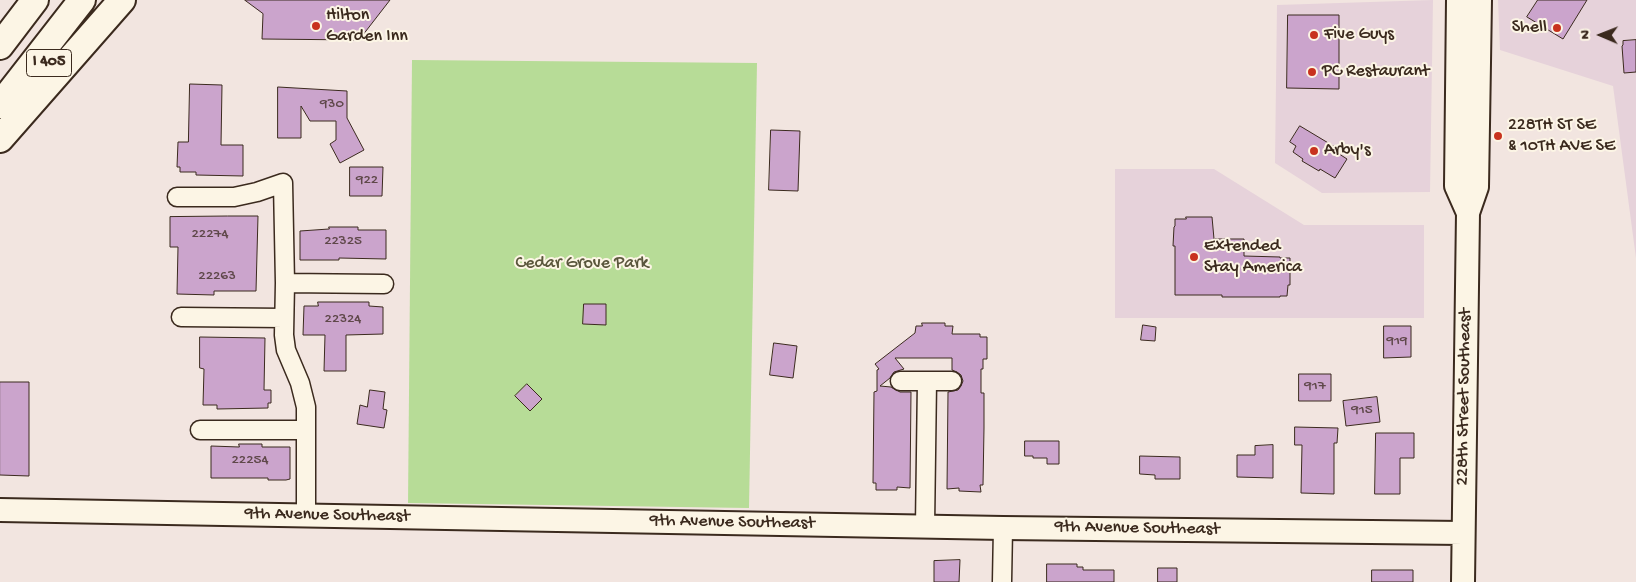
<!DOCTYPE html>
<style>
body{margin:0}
#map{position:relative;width:1636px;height:582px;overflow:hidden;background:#f2e5e0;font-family:"Gochi Hand",sans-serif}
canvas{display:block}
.north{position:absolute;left:1576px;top:10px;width:50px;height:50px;-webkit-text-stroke:4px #fcf5e5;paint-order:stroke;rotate:271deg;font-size:14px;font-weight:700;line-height:20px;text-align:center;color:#3b2a1e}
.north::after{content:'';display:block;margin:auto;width:18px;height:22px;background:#3b2a1e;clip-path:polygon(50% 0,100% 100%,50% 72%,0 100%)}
</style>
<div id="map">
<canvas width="1636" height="582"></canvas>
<div class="north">N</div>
</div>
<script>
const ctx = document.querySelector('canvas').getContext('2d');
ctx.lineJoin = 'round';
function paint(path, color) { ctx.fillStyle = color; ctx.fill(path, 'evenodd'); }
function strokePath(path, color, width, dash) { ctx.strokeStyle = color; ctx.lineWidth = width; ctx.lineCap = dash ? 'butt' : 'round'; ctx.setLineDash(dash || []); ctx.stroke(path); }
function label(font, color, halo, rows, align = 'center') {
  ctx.font = font + ' "Gochi Hand",sans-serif'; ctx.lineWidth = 4; ctx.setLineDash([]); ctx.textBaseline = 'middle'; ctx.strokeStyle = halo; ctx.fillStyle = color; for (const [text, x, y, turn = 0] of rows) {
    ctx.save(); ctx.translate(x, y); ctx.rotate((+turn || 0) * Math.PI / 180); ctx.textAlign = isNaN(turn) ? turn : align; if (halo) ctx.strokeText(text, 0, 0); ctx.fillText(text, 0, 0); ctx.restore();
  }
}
paint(new Path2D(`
 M 1433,0 L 1430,192 L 1322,193 L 1275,163 L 1277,5 Z
 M 1498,0 L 1636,0 L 1636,258 L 1613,86 L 1500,50 Z
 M 1115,169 L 1214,169 L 1304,225 L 1424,225 L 1424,318 L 1115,318 Z`), '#e6d2da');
paint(new Path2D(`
 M 412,60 L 757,63 L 749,508 L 408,503 Z`), '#b7dc97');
const building = new Path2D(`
 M 245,0 L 390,0 L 359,40 L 262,39 L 263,14 Z
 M 1538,0 L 1587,0 L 1563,39 L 1527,17 Z
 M 1288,15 L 1339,15 L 1339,89 L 1287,88 Z
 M 1636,40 L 1636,72 L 1624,73 L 1622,46 L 1623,45 L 1623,41 Z
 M 190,84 L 222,85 L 221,145 L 243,145 L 243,176 L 196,175 L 196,172 L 180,172 L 180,167 L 177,167 L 178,142 L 188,142 Z
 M 278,87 L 347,91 L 347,118 L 364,150 L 340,163 L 330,144 L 336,140 L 336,121 L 310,121 L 301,106 L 301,138 L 278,138 Z
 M 1300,126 L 1335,147 L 1333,150 L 1347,159 L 1335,178 L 1320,169 L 1319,171 L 1302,161 L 1303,159 L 1293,152 L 1296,146 L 1290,142 Z
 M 771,130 L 800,131 L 798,191 L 769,190 Z
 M 350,167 L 383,167 L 382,196 L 350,196 Z
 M 228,216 L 258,216 L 256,291 L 214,291 L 214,295 L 177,294 L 178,247 L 170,247 L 170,217 Z
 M 1186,217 L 1212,217 L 1214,239 L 1244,239 L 1244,256 L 1280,257 L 1280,258 L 1290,258 L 1290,285 L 1288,285 L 1287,296 L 1280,296 L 1280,297 L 1222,297 L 1222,295 L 1175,295 L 1175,246 L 1173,246 L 1174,227 L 1175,226 L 1175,219 L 1186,219 Z
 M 329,227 L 358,227 L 358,230 L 386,230 L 386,259 L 339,258 L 339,260 L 300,260 L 300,231 L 329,229 Z
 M 318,302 L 369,302 L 369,306 L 383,307 L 383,334 L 346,335 L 346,371 L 324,371 L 325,335 L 303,335 L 304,306 L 318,306 Z
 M 584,304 L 606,304 L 606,325 L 583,324 Z
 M 922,323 L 945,323 L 945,326 L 953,326 L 952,334 L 980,334 L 980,337 L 987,337 L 987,359 L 983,359 L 983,369 L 981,369 L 981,393 L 984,393 L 984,428 L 983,485 L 980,485 L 981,492 L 959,491 L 959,488 L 947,489 L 948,392 L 958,390 L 961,386 L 963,381 L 961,375 L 957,372 L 952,370 L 952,358 L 895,358 L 904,369 L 894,372 L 890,378 L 880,386 L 891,387 L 900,392 L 911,392 L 910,488 L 897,487 L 897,490 L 876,490 L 876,483 L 873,483 L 874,392 L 877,391 L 877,370 L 879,369 L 875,364 L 915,333 L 916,326 L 922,326 Z
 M 1143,325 L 1156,327 L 1155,341 L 1141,340 Z
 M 1384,326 L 1411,326 L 1411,357 L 1384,358 Z
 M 200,337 L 265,338 L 264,390 L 271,390 L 271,403 L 268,403 L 268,408 L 217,409 L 217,405 L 203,405 L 204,369 L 200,368 Z
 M 774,343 L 797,346 L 793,378 L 770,375 Z
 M 1299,374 L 1331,374 L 1331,401 L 1299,401 Z
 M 0,382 L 29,382 L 29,476 L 0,475 Z
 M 527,384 L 542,399 L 530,411 L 515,396 Z
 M 370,390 L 385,392 L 383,409 L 387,410 L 384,428 L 357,424 L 360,405 L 367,407 Z
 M 1377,397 L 1380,422 L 1346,426 L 1343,401 Z
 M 1295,427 L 1338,428 L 1337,443 L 1334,443 L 1334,494 L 1301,493 L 1302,445 L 1295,445 Z
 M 1376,433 L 1414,433 L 1414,458 L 1400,458 L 1400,494 L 1375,494 Z
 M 1025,441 L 1059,441 L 1059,464 L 1047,464 L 1047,458 L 1033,458 L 1033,456 L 1025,456 Z
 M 239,444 L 262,444 L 262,447 L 290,447 L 290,479 L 286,480 L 268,480 L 268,478 L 211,478 L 211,446 L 239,447 Z
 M 1273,445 L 1273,478 L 1237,477 L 1237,455 L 1255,455 L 1255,446 Z
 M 1140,456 L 1180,457 L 1180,479 L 1155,479 L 1155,475 L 1140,474 Z
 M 960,560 L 959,582 L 934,582 L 934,561 Z
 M 1047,564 L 1077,564 L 1077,567 L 1083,567 L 1083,570 L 1114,570 L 1114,582 L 1047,582 Z
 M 1158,568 L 1177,568 L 1177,582 L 1158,582 Z
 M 1372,570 L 1413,570 L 1413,582 L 1372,582 Z`);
paint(building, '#cba4cc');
strokePath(building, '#3b2a1e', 1);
const minor = new Path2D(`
 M 177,197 L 234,197 L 257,192 L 283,183 L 285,283 L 284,335 L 286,350 L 300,383 L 306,407 L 306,516
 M 285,283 L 384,284
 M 181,317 L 284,318
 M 900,381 L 952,381
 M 200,430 L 306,430
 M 925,526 L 927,381
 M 1002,582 L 1003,528`);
const major = new Path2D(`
 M 1458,0 L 1456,186 L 1468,213
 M 0,510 L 1003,528 L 1463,533
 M 1463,582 L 1468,213 L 1477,187 L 1480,0`);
const highway = new Path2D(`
 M 0,46 L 35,0
 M 0,105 L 82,0
 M 0,139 L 122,0`);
strokePath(minor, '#3b2a1e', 21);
strokePath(major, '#3b2a1e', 26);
strokePath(highway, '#3b2a1e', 30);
strokePath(minor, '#fcf5e5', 18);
strokePath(major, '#fcf5e5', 22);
strokePath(highway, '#fcf5e5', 26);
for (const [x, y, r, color] of [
 [316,26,5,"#c8321e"],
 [1557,28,5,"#c8321e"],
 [1314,35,5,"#c8321e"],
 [1312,72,5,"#c8321e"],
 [1498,136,5,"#c8321e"],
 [1314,151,5,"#c8321e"],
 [1194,257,5,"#c8321e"]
]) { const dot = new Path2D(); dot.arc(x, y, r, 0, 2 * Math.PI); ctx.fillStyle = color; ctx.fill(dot); strokePath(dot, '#fcf5e5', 2); }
label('15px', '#5f484a', null, [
 ["930",332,105],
 ["922",367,181],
 ["22274",210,235],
 ["22325",343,242],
 ["22263",217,277],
 ["22324",343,320],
 ["919",1397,342],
 ["917",1315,387],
 ["915",1362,411],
 ["22254",250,461]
]);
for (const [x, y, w] of [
 [49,63,45]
]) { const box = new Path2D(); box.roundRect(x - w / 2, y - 13.5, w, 27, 4); ctx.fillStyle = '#fcf5e5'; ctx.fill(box); strokePath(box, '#3b2a1e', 1); }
label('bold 16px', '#3b2a1e', null, [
 ["I 405",49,63]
]);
label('18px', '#3b2a1e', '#fcf5e5', [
 ["Hilton",326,16],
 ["Garden Inn",326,37],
 ["Shell",1547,28,"right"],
 ["Five Guys",1324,35],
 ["PC Restaurant",1322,72],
 ["228TH ST SE",1508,126],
 ["& 10TH AVE SE",1508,147],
 ["Arby's",1324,151],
 ["Extended",1204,247],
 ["Stay America",1204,268]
], 'left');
label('18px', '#5a563c', '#fcf5e5', [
 ["Cedar Grove Park",582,264]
]);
label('18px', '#3b2a1e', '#fcf5e5', [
 ["228th Street Southeast",1465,397,-89],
 ["9th Avenue Southeast",327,516,1],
 ["9th Avenue Southeast",732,523,1],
 ["9th Avenue Southeast",1137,529,1]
]);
</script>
